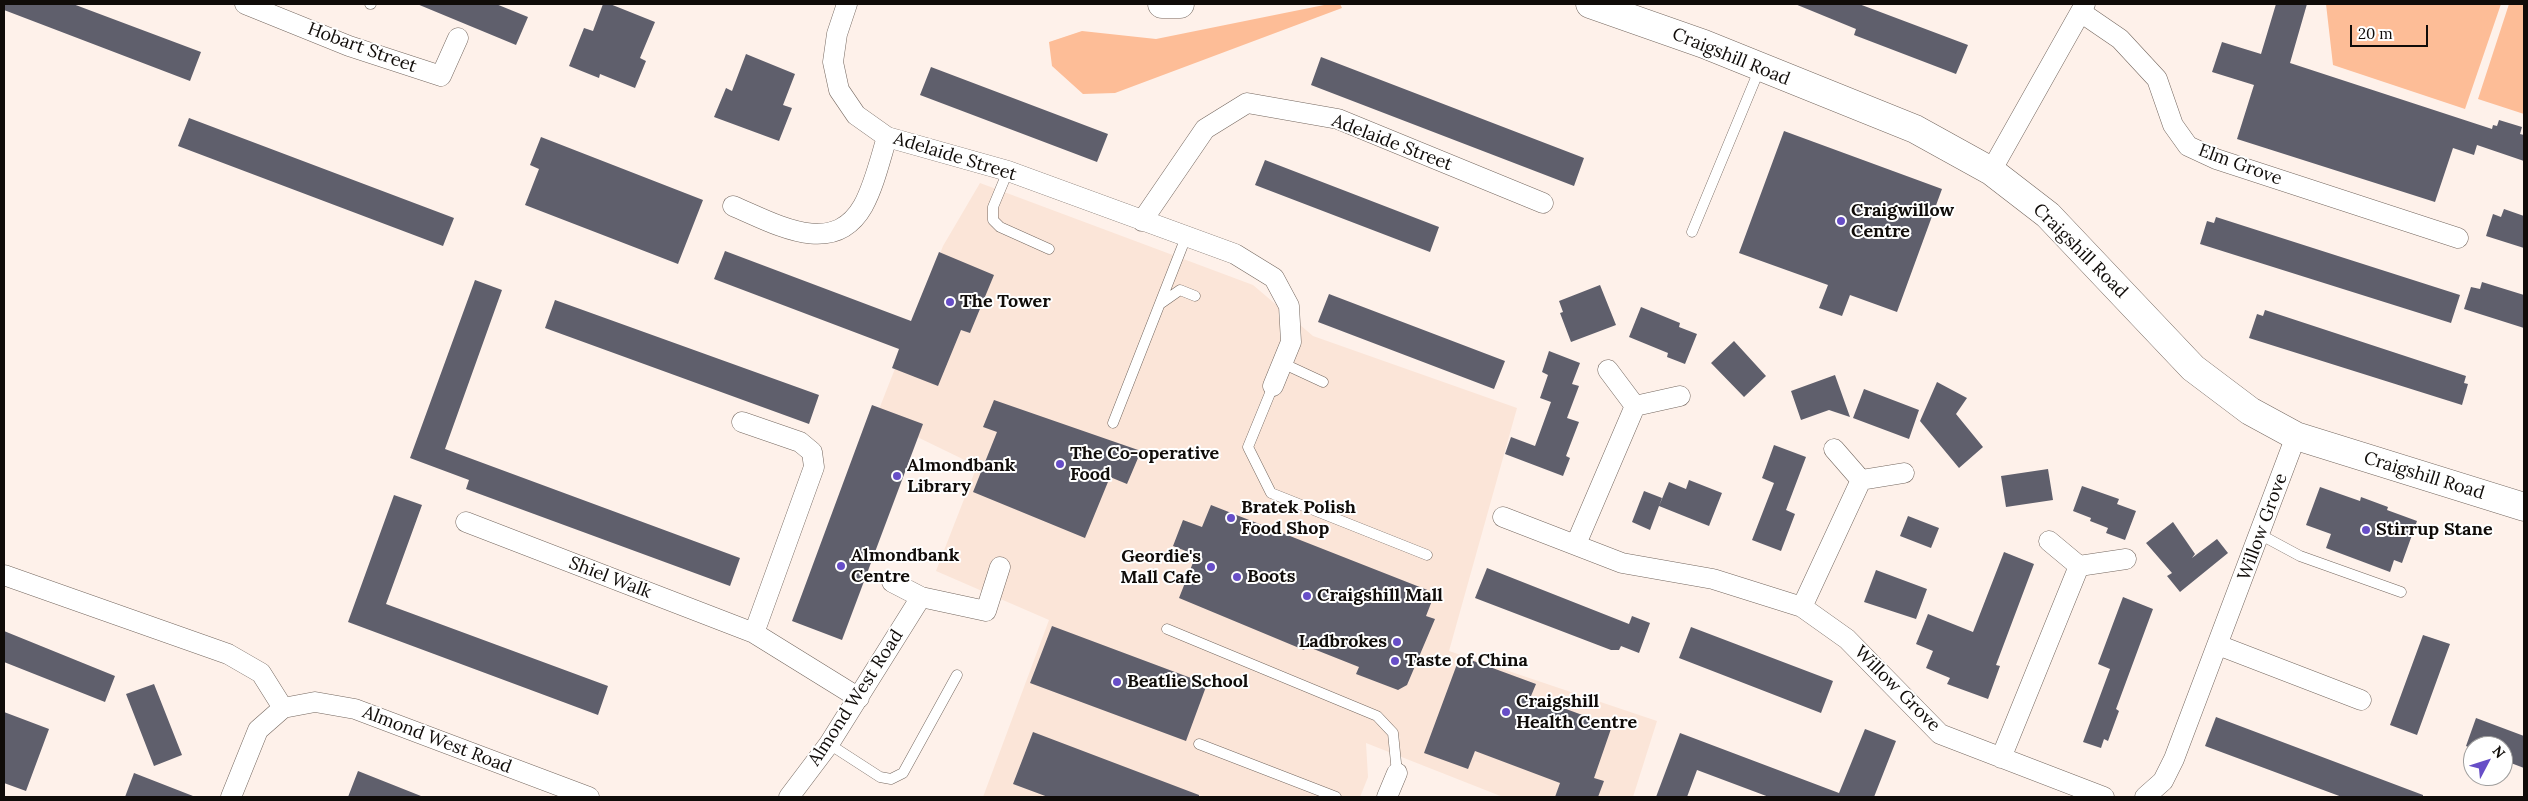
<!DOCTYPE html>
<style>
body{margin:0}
#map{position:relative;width:2528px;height:801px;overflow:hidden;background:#fef1ea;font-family:Lora,serif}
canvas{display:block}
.frame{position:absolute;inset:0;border:5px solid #100c09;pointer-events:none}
.north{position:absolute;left:2463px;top:736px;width:50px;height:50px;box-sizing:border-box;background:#fff;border:1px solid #9f9e9d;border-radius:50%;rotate:50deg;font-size:14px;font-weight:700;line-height:20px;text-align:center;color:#100c09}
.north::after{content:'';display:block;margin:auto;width:18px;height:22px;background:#674ec7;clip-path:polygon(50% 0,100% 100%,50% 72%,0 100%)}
.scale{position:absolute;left:2350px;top:25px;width:78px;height:22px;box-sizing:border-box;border:2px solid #100c09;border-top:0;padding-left:6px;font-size:15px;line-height:18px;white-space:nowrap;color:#100c09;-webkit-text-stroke:4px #fff;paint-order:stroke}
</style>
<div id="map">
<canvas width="2528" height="801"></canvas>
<div class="frame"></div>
<div class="north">N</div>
<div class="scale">20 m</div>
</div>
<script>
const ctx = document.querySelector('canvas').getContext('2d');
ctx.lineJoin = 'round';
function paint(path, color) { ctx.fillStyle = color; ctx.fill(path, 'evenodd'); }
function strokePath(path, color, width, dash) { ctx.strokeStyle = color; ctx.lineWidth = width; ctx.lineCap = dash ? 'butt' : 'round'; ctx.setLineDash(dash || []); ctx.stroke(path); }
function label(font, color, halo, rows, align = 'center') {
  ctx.font = font + ' Lora,serif'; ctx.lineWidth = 4; ctx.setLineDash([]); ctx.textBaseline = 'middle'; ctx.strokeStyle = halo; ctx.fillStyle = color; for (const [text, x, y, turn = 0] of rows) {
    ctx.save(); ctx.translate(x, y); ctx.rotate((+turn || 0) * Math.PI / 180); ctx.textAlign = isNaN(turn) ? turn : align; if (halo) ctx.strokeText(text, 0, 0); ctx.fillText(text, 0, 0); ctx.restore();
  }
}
paint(new Path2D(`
 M 980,183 L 1253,285 L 1313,336 L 1517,408 L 1449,651 L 1657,721 L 1633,797 L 1503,797 L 1366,743 L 1368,777 L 1360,797 L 983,797 L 1049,620 L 936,571 L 977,466 L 876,417 L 943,246 Z`), '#fbe5d8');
paint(new Path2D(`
 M 1329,4 L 1340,4 L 1342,8 L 1115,93 L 1083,94 L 1052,66 L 1049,42 L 1082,31 L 1156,39 Z
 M 2326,4 L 2501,4 L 2465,109 L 2333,65 Z
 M 2509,4 L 2524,4 L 2524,114 L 2478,99 Z`), '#fdbd97');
paint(new Path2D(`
 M 4,4 L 73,4 L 201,52 L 190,81 L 4,10 Z
 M 417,4 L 496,4 L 528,17 L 516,45 Z
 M 603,4 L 610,4 L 655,22 L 640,58 L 646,61 L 635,88 L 600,74 L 599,78 L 569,66 L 584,28 L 593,31 Z
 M 1795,4 L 1859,4 L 1968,45 L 1956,74 L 1854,35 L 1856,29 Z
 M 2276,4 L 2307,4 L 2290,63 L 2492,129 L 2493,125 L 2497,126 L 2499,120 L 2522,127 L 2520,134 L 2524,135 L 2524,161 L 2477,145 L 2474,155 L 2453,148 L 2435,202 L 2237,139 L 2254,85 L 2212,72 L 2222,42 L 2261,54 Z
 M 746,54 L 795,74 L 783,105 L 792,108 L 779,141 L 714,117 L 726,88 L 732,91 Z
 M 1321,57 L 1584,158 L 1574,186 L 1311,85 Z
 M 931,67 L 1108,134 L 1097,162 L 920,95 Z
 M 189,118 L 454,218 L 443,246 L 178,146 Z
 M 1784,131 L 1942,189 L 1897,312 L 1850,295 L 1842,316 L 1819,308 L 1828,285 L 1739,253 Z
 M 541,137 L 703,200 L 678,264 L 525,205 L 539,169 L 530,165 Z
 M 1265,160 L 1439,227 L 1430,252 L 1255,185 Z
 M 2504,209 L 2524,216 L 2524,248 L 2486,236 L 2493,214 L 2501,217 Z
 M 2216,217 L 2460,295 L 2451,323 L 2200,244 L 2207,221 L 2214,223 Z
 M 725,251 L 911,321 L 939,252 L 994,275 L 970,333 L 961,330 L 938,386 L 892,368 L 899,349 L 714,279 Z
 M 475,280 L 502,290 L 445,449 L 740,558 L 730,586 L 466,489 L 469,480 L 410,458 Z
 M 2482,282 L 2524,295 L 2524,328 L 2464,309 L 2471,287 L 2480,289 Z
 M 1600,285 L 1616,325 L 1571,342 L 1560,313 L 1563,312 L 1559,301 Z
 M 1329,294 L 1505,361 L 1494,389 L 1318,322 Z
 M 555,300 L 819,395 L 809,424 L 545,328 Z
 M 1641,307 L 1680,323 L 1679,327 L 1697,334 L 1685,364 L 1667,357 L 1668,353 L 1629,337 Z
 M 2265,310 L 2466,376 L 2464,383 L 2468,384 L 2462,405 L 2249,338 L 2257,314 L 2263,316 Z
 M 1734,341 L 1766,376 L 1744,397 L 1711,363 Z
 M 1549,351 L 1580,363 L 1572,384 L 1579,386 L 1567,418 L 1579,422 L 1566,456 L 1570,458 L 1563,476 L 1505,454 L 1511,437 L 1535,446 L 1551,402 L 1540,398 L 1548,375 L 1542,372 Z
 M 1835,375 L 1850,417 L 1829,410 L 1801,420 L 1791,391 Z
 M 1937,382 L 1967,398 L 1956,414 L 1983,447 L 1959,468 L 1920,421 Z
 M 1864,389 L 1919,410 L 1909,439 L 1853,418 Z
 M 994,400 L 1141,451 L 1127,484 L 1110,477 L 1085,538 L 973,492 L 997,432 L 983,427 Z
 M 872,405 L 923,424 L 842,640 L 792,621 Z
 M 1774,445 L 1806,457 L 1786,510 L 1795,514 L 1781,551 L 1752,540 L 1774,483 L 1762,478 Z
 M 2048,469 L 2053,500 L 2006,507 L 2001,476 Z
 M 1689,480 L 1722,493 L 1709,526 L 1659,506 L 1669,482 L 1686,489 Z
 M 2082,486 L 2119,499 L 2117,504 L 2136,511 L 2125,540 L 2106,533 L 2108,528 L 2090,521 L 2091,518 L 2073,511 Z
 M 2320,487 L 2360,501 L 2361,497 L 2388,507 L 2387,510 L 2417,521 L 2402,563 L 2394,560 L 2390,572 L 2326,548 L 2331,534 L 2306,525 Z
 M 1644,491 L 1662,498 L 1650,530 L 1632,522 Z
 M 394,495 L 422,505 L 386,604 L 608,686 L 598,715 L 348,622 Z
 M 1211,505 L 1435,593 L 1426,616 L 1435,619 L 1407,685 L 1398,690 L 1356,674 L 1359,667 L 1306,646 L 1304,650 L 1179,598 L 1196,555 L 1173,546 L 1183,520 L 1202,527 Z
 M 1908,516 L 1939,528 L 1931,548 L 1900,536 Z
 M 2173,522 L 2195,554 L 2192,558 L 2217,539 L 2228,553 L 2180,592 L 2167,576 L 2172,573 L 2146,543 Z
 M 2004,552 L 2034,564 L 1996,665 L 2000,666 L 1988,699 L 1947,684 L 1950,678 L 1926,668 L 1933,651 L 1916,644 L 1928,614 L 1973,632 Z
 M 1487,568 L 1629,624 L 1632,616 L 1650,623 L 1639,653 L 1621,646 L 1619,650 L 1611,650 L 1475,598 Z
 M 1876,570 L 1927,589 L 1916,619 L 1864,602 Z
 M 2123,597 L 2153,609 L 2116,709 L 2119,711 L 2108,741 L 2104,739 L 2101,748 L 2083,742 L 2110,669 L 2098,664 Z
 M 1052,626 L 1207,684 L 1186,741 L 1030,683 Z
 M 1691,627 L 1833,681 L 1821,713 L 1679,658 Z
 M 4,631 L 115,676 L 105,702 L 4,662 Z
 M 2423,635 L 2450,644 L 2417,735 L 2390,725 Z
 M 1460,656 L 1536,684 L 1531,696 L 1612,726 L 1594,778 L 1604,781 L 1598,797 L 1555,797 L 1560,783 L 1475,751 L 1468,769 L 1424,753 Z
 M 154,684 L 182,755 L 154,766 L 126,694 Z
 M 4,712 L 49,729 L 26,791 L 4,783 Z
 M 2216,717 L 2423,795 L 2423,797 L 2342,797 L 2205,746 Z
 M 2476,718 L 2524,736 L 2524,768 L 2503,760 L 2503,746 L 2473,746 L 2473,749 L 2466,746 Z
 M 1865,729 L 1896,741 L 1874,797 L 1769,797 L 1697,770 L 1687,797 L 1656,797 L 1680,733 L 1839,793 Z
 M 1033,732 L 1199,795 L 1199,797 L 1048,797 L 1013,784 Z
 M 358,771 L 421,796 L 420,797 L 348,797 Z
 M 134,773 L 193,796 L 192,797 L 125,797 Z`), '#5f5f6c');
const lane = new Path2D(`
 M 370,4 L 371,4
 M 1008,171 L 993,207 L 993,220 L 1000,227 L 1049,249
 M 1692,232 L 1760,68
 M 1160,304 L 1180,290 L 1195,296
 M 1282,363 L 1323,382
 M 1273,386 L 1248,447 L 1271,493 L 1427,555
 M 1113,423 L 1186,237
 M 2261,535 L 2300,556 L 2401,592
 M 1167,629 L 1377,716 L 1393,733 L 1397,773
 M 829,744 L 880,777 L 891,779 L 903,773 L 957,675
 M 1199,744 L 1336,797`);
const street = new Path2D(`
 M 245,4 L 349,46 L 441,76 L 458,38
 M 847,4 L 837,34 L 833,62 L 839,90 L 856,115 L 887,137 L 1008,171 L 1235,254 L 1274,278 L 1289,306 L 1291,342 L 1273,386
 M 2082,13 L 2120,39 L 2157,79 L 2173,125 L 2188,146 L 2216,159 L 2458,238
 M 1991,171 L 2085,4
 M 733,206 C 774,223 833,259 863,206 C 874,186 880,160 887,137
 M 1142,221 L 1205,129 L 1247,103 L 1338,119 L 1543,203
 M 1608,370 L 1635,406
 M 742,422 L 800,442 L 812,452 L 814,467 L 754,633
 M 1834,449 L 1861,480
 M 1503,517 L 1622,563 L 1713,579 L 1802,607 L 1847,639 L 1940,734 L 2104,797
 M 466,522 L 754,633 L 859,698
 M 1576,544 L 1635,406 L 1680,396
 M 2079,566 L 2126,559
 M 4,575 L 228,654 L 261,673 L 283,708
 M 921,597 L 986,611 L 1000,567
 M 1802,607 L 1861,480 L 1904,473
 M 2218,645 L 2361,700
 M 2001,758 L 2079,566 L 2049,541
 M 231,797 L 258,730 L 283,708 L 315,702 L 355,709 L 589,797
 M 789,797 L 829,744 L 921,597 L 892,582
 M 1387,797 L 1397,773
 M 2145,797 L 2163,781 L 2174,759 L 2296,436`);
const secondary = new Path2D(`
 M 1162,4 L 1180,4
 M 1590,4 L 1704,44 L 1915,129 L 1991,171 L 2048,215 L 2193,368 L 2250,411 L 2296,436 L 2524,507`);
strokePath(lane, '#74675f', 11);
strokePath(street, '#74675f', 21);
strokePath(secondary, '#74675f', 29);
strokePath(lane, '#fff', 10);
strokePath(street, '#fff', 20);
strokePath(secondary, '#fff', 28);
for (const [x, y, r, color] of [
 [1841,221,5,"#674ec7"],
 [950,302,5,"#674ec7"],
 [1060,464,5,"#674ec7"],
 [897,476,5,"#674ec7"],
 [1231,518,5,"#674ec7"],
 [2366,530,5,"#674ec7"],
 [841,566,5,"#674ec7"],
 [1211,567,5,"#674ec7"],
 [1237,577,5,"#674ec7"],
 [1307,596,5,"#674ec7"],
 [1397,642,5,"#674ec7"],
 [1395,661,5,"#674ec7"],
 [1117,682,5,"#674ec7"],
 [1506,712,5,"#674ec7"]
]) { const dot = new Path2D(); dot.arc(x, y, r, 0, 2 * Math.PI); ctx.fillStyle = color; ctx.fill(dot); strokePath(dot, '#fff', 2); }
label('18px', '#100c09', '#fff', [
 ["Hobart Street",362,48,20],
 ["Craigshill Road",1731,57,22],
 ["Adelaide Street",1392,143,21],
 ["Adelaide Street",955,157,17],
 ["Elm Grove",2240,165,20],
 ["Craigshill Road",2080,251,45],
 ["Craigshill Road",2424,476,17],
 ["Willow Grove",2263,527,-70],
 ["Shiel Walk",610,578,21],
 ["Willow Grove",1897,689,45],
 ["Almond West Road",856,698,-57],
 ["Almond West Road",437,740,21]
]);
label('bold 18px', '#100c09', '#fff', [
 ["Craigwillow",1851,211],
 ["Centre",1851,232],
 ["The Tower",960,302],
 ["The Co-operative",1070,454],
 ["Food",1070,475],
 ["Almondbank",907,466],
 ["Library",907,487],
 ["Bratek Polish",1241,508],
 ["Food Shop",1241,529],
 ["Stirrup Stane",2376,530],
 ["Almondbank",851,556],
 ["Centre",851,577],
 ["Geordie's",1201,557,"right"],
 ["Mall Cafe",1201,578,"right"],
 ["Boots",1247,577],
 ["Craigshill Mall",1317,596],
 ["Ladbrokes",1387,642,"right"],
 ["Taste of China",1405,661],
 ["Beatlie School",1127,682],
 ["Craigshill",1516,702],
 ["Health Centre",1516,723]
], 'left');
</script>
